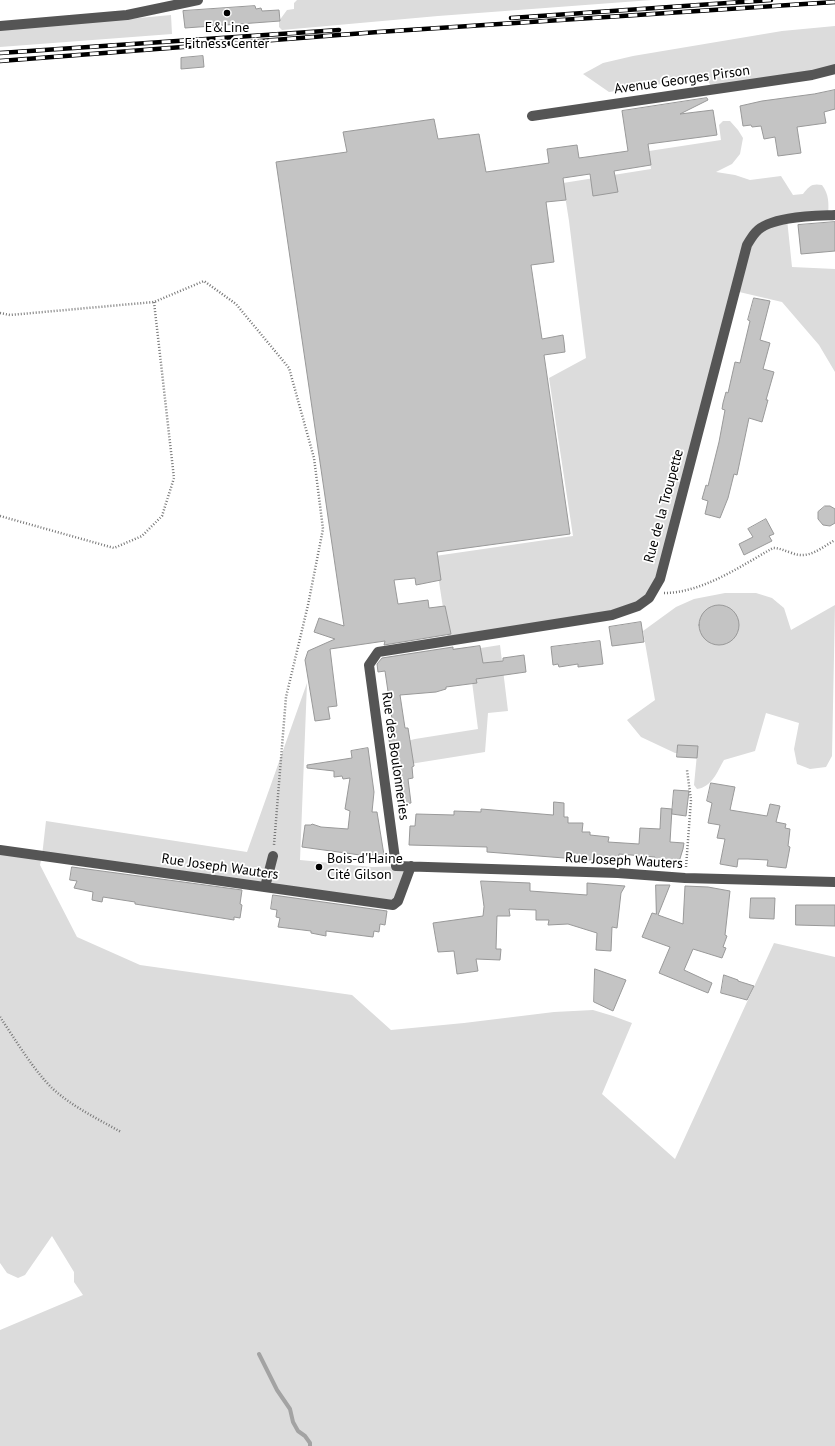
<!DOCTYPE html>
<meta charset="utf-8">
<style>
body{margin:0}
canvas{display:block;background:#fff}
</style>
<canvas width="835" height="1446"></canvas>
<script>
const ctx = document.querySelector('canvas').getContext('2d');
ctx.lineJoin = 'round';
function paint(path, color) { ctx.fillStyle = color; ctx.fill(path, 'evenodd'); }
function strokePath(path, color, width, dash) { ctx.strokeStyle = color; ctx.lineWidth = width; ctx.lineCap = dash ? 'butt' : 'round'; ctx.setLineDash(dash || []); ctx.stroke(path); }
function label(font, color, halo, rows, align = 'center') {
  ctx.font = font + ' "PT Sans",sans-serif'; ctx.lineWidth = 3.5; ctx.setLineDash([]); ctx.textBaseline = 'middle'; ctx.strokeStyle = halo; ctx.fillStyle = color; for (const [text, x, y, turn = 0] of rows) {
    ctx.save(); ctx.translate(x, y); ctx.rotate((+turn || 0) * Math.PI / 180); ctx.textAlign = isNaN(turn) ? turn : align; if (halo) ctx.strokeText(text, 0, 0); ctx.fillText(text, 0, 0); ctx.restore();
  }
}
paint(new Path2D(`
 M 297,0 L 652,0 L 438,16 L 282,30 L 279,27 L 279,21 L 287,10 L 294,9 L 294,3 Z
 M 171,15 L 172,34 L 0,47 L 0,26 L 128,19 Z
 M 835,26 L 835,69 L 712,90 L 707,77 L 609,92 L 583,74 L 603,63 L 633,56 L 782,31 Z
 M 723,121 L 730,121 L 738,130 L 743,138 L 740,154 L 732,164 L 716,172 L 735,175 L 750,180 L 781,176 L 793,195 L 803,194 C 809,186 812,183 822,185 C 829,194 829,204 828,215 L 787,219 L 792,267 L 835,269 L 835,372 L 819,345 L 782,302 L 735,291 L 660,579 L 638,606 L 448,640 L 435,556 L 573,536 L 549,378 L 586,358 L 569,221 L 563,183 L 651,169 L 649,151 L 721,140 L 719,125 Z
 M 725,593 L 756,593 L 772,598 L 784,608 L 791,630 L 835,605 L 832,756 L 826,767 L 810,769 L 797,764 L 794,749 L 799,723 L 766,713 L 755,751 L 724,760 C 717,772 712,787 697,789 L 694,785 L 697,754 L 675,753 L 641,737 L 627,720 L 655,700 L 643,631 L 676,607 L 694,599 Z
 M 500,645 L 508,711 L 488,713 L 485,752 L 410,764 L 407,741 L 415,739 L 478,729 L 468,650 Z
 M 307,683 L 300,860 L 372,867 L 411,866 L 398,901 L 42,856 L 40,865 L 77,937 L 140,965 L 352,995 L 391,1030 L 464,1023 L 554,1012 L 593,1010 L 613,1016 L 632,1023 L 602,1094 L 675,1159 L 774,943 L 835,957 L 835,1446 L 0,1446 L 0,1330 L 83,1295 L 74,1282 L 74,1272 L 52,1236 L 25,1275 L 18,1278 L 7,1273 L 0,1263 L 0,850 L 42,856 L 46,821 L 247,852 Z`), '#dcdcdc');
strokePath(new Path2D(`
 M 259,1354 L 277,1390 L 290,1409 L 293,1422 L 298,1431 L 305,1436 L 310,1443 L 310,1446`), '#a3a3a3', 4);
const building = new Path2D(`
 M 255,6 L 256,9 L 261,8 L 262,11 L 279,10 L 280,21 L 185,28 L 183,11 Z
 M 203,56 L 204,67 L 181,69 L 181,58 Z
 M 835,90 L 835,109 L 824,112 L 826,123 L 797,127 L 801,153 L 778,156 L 775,137 L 764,139 L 761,126 L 752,127 L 751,125 L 743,126 L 740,106 L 762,101 L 814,94 Z
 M 707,98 L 708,100 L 680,114 L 713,110 L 717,135 L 648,144 L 651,165 L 614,171 L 618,192 L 593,196 L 590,174 L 563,178 L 566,200 L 546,202 L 554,262 L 531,265 L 542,339 L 563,335 L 564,342 L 565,352 L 544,355 L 570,534 L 437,552 L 441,580 L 416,585 L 415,578 L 394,580 L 398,604 L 428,600 L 429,608 L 445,606 L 451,634 L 384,645 L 385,641 L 330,649 L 337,706 L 328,707 L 330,719 L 315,721 L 305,660 L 308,651 L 335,639 L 314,632 L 319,618 L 344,626 L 276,162 L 347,152 L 343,132 L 434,119 L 438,139 L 479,134 L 486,172 L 549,163 L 547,149 L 577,145 L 579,158 L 628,151 L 622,111 Z
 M 835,222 L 835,251 L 801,254 L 798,225 Z
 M 754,298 L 770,301 L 760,340 L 770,343 L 763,369 L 774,372 L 766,400 L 768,400 L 762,422 L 749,418 L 737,475 L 734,474 L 728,498 L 720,518 L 705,514 L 708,501 L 702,499 L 706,485 L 708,486 L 719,442 L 725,410 L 722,409 L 723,403 L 726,392 L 728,393 L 735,362 L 740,363 L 750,321 L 748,320 Z
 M 825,506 L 830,506 L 835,509 L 835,523 L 830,526 L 823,525 L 818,519 L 818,512 Z
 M 766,519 L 774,534 L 769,536 L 772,541 L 744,555 L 739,544 L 753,537 L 748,529 Z
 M699 625a20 20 0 1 1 40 0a20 20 0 1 1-40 0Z
 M 641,622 L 644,642 L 612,646 L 609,627 Z
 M 600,641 L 603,664 L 578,667 L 578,664 L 559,667 L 558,664 L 553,665 L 551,647 Z
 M 480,646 L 483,663 L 503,661 L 503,658 L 524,655 L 526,672 L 476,679 L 477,683 L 446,687 L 446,689 L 436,692 L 400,695 L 405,728 L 408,728 L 414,766 L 412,767 L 413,778 L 408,779 L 411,803 L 399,805 L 386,720 L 392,719 L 385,671 L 378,672 L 377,664 L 382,658 L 453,647 L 453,649 Z
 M 678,745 L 698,746 L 697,758 L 677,757 Z
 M 368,748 L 374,792 L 372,812 L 377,812 L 384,855 L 360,855 L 302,847 L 305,825 L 311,825 L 312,824 L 321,827 L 348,829 L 350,811 L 345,809 L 350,778 L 343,779 L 342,776 L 334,777 L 334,771 L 307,768 L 307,765 L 352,758 L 351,751 Z
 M 711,783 L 735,787 L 730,810 L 767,816 L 770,804 L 780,806 L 776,822 L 786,824 L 785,828 L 790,829 L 788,846 L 790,847 L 786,868 L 767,866 L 768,860 L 748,859 L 738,859 L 737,867 L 720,864 L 725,839 L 717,838 L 720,825 L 708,823 L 712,803 L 707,801 Z
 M 674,790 L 689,791 L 686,816 L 672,814 Z
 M 554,802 L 564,803 L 564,817 L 568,817 L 568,823 L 583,823 L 582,832 L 590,832 L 590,835 L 609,837 L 608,842 L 639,844 L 640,828 L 660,829 L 661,808 L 672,809 L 670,842 L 684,843 L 683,849 L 678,865 L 655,864 L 655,857 L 619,854 L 618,861 L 590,860 L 487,852 L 487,847 L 409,845 L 410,826 L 415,826 L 416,814 L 454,815 L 454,811 L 481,812 L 481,809 L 553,815 Z
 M 72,867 L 242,890 L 240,904 L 242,905 L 240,918 L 234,917 L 234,920 L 135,904 L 135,902 L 103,897 L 102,902 L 92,900 L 93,892 L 74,888 L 77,881 L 70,880 Z
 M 481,881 L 530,883 L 530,891 L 587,895 L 587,883 L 625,886 L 621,893 L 617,928 L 612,927 L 611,951 L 596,950 L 597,933 L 568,924 L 548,925 L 549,920 L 536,920 L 536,910 L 509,909 L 510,916 L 497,916 L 496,949 L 501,949 L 500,960 L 476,959 L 478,971 L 457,974 L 454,951 L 438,952 L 433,923 L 483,916 L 484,907 Z
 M 656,885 L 670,885 L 658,915 L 683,924 L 685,886 L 708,887 L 730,891 L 725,935 L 727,936 L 723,947 L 726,948 L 722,958 L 693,949 L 684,970 L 712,983 L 708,993 L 659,973 L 670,947 L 642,937 L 652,913 L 656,914 Z
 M 273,895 L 387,911 L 385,925 L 380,924 L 379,932 L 374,931 L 373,937 L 326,931 L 326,936 L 311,933 L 311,931 L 278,927 L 280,918 L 276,917 L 277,910 L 271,909 Z
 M 751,898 L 775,898 L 774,919 L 750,918 Z
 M 796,905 L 835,905 L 835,926 L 796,925 Z
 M 595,969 L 626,980 L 613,1011 L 594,1002 Z
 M 724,975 L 738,980 L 738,981 L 754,986 L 747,1000 L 721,993 Z`);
paint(building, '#c4c4c4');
strokePath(building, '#999', 1);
strokePath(new Path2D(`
 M 0,313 L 10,315 L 154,302 L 204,281 L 236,304 L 289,368 L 314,458 L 323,529 L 308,605 L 286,697 L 274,845
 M 0,516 L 114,548 L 142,536 L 162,516 L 174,478 L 154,302
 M 664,593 C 702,593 741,566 773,548 C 780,548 785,551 792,553 C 808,560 821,548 835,540
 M 686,867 L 691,800 L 687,770
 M 0,1017 C 15,1039 34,1071 53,1089 C 73,1107 98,1119 121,1132`), '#777', 2.5, [1, 2]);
strokePath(new Path2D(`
 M 0,26 L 127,15 L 198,0
 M 532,116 L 812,75 L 835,69
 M 835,215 C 815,216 770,216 756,232 C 753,235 750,240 747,245 L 660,579 L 649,598 L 638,606 L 612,615 L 378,652 L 369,665 L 396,866 L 618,873 L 685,878 L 835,882
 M 0,850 L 393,905 L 398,901 L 411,866
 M 265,887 L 273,856`), '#555', 10);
const rail = new Path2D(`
 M 511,18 L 771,0
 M 0,53 L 339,30
 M 0,61 L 378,32 L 835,2`);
strokePath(rail, '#000', 4.5);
strokePath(rail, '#fff', 3, [9]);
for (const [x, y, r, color] of [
 [227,13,4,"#000"],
 [319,867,4,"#000"]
]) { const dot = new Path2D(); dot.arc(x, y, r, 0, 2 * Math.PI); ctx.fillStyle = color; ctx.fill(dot); strokePath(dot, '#fff', 1.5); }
label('14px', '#000', '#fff', [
 ["E&Line",227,28],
 ["Fitness Center",227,44],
 ["Bois-d'Haine",327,859,"left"],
 ["Cité Gilson",327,875,"left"]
]);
label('14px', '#000', '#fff', [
 ["Avenue Georges Pirson",682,80,-8],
 ["Rue de la Troupette",664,506,-75],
 ["Rue des Boulonneries",395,756,82],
 ["Rue Joseph Wauters",624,861,3],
 ["Rue Joseph Wauters",220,867,8]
]);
</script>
